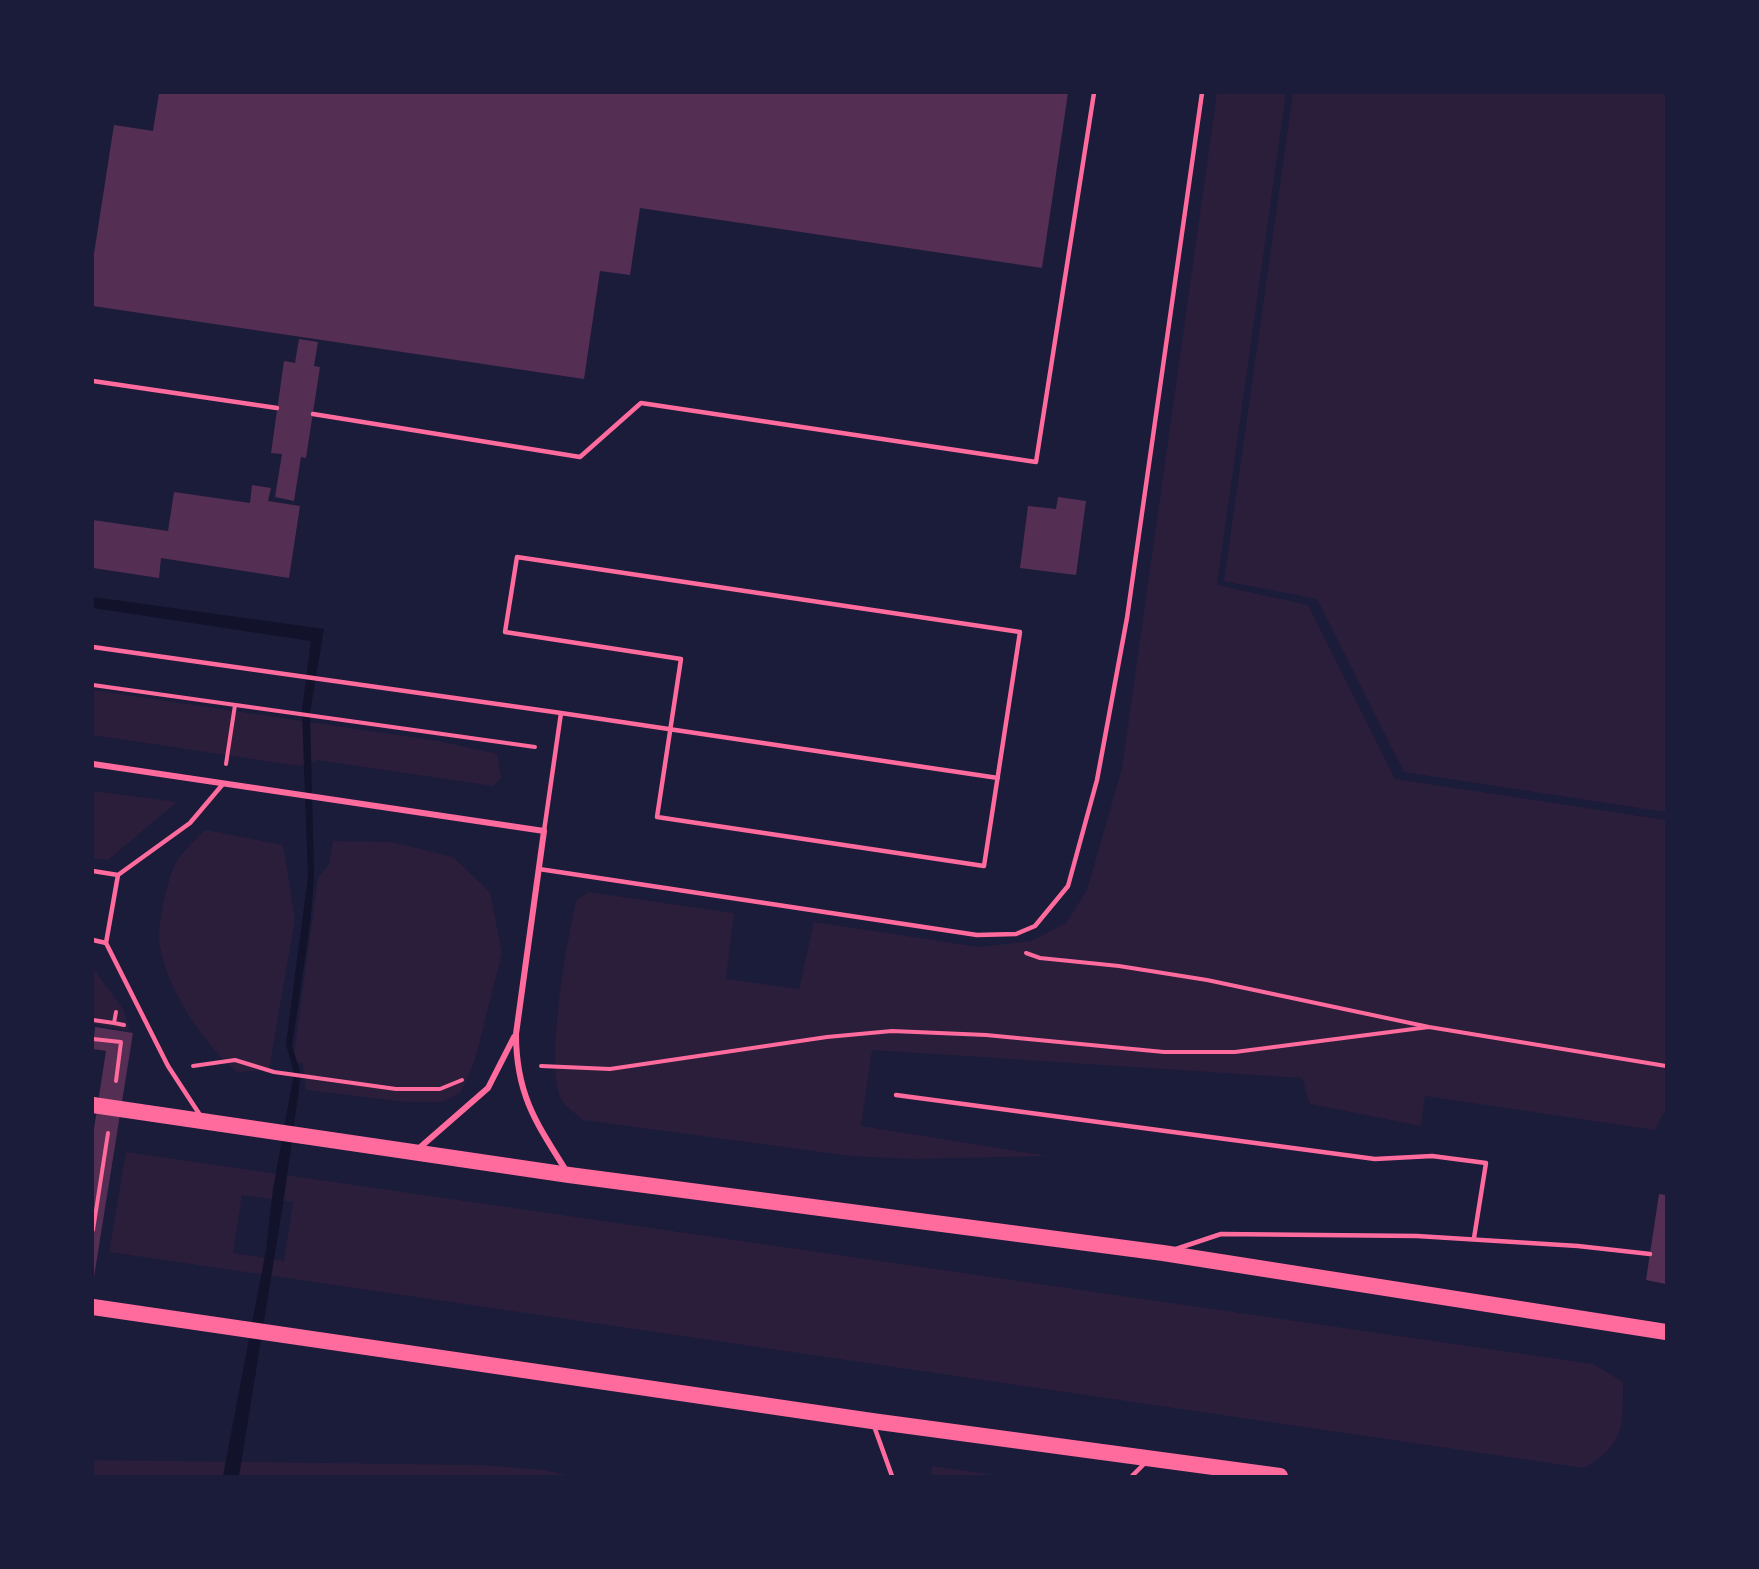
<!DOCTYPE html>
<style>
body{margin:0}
#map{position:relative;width:1759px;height:1569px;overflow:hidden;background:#1b1b3a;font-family:Inter,sans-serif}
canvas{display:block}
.frame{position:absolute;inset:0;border:94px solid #1b1b3a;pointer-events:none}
</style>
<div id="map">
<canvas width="1759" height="1569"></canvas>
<div class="frame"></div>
</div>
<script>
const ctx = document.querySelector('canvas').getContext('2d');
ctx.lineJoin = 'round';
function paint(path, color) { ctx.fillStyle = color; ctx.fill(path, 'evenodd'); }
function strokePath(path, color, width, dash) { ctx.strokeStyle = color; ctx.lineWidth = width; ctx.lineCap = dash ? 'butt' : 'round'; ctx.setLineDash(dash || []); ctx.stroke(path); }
paint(new Path2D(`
 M 1217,93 L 1286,93 L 1217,585 L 1308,605 L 1395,779 L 1666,820 L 1666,1114 L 1663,1114 L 1655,1130 L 1425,1096 L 1421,1126 L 1310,1104 L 1302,1078 L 872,1050 L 861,1126 L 1048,1156 L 914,1159 L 851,1156 L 583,1120 C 576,1114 563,1105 560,1097 C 546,1056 566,946 576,901 L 588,892 L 734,913 L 726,979 L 799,989 L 814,922 L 979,947 L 1031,941 L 1066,923 L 1087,890 L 1122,768 Z
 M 1293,93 L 1666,93 L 1666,812 L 1404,772 L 1317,599 L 1224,581 Z
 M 93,690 L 438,741 L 497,754 L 501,778 L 493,786 L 317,760 L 299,766 L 93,735 Z
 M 93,791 L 177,802 L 108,860 L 93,858 Z
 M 205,830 L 283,845 L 295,919 L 269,1070 L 237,1072 C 203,1044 164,985 159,940 C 158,921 167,882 175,864 C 181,852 196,840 205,830 Z
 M 333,841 L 392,842 L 453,857 L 490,892 L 502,953 L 475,1060 L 461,1092 L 442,1102 L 406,1102 L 306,1090 L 303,1064 L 293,1061 L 318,878 L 329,865 Z
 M 93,968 L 123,1009 L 130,1031 L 93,1024 Z
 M 126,1152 L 1593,1364 L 1623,1382 C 1623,1427 1625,1444 1584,1468 L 109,1252 ZM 242,1195 L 293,1202 L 284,1261 L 233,1253 Z
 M 93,1460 L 482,1465 L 543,1470 L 573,1476 L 93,1476 Z
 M 932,1466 L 1001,1476 L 931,1476 Z`), '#2a1e3b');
paint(new Path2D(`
 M 93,597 L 324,629 L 310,712 L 314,877 L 310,924 L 292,1046 L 301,1074 L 285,1191 L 239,1476 L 223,1476 L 266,1250 L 273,1189 L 294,1073 L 286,1044 L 308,877 L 302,710 L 311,641 L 93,608 Z`), '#12122b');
paint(new Path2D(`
 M 159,93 L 1068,93 L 1042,268 L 640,208 L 630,275 L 600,271 L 584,379 L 93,306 L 93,260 L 114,125 L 153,131 Z
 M 299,339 L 318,342 L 314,366 L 320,367 L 306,458 L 301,457 L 294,501 L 275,497 L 282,454 L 271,453 L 284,361 L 295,363 Z
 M 252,485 L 271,488 L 268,501 L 300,506 L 289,578 L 161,558 L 159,578 L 93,568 L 93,520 L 168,531 L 174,492 L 250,503 Z
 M 1058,497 L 1086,501 L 1076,575 L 1020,568 L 1028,506 L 1056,509 Z
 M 95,1027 L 133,1033 L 94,1277 L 93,1135 L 106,1051 L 93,1049 Z
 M 1659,1194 L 1666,1195 L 1666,1284 L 1646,1280 Z`), '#542f53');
strokePath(new Path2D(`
 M 93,685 L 535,747
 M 226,764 L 235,705
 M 1026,953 L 1040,958 L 1119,966 L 1207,980 L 1429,1027 L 1666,1066
 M 93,1020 L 114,1023 L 116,1012
 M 114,1023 L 124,1025
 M 93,1039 L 121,1042 L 116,1081
 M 193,1066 L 235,1060 L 274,1072 L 396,1089 L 440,1089 L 462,1080
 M 541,1066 L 610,1069 L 827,1037 L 892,1031 L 986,1035 L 1164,1052 L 1235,1052 L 1429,1027
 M 93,1230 L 108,1133`), '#ff6b9d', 4);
strokePath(new Path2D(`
 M 93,381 L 277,408
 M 313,414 L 580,457 L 641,403 L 1036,462 L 1094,93
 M 517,557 L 1020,632 L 984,866 L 657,817 L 681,659 L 505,632 Z
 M 93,647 L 561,713 L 544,831
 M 561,713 L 998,778
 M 539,869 L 977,935 L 1016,934 L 1035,926 L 1068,886 L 1097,780 L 1127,618 L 1202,93
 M 93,871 L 118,875 L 190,823 L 223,784
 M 118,875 L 106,943 L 168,1066 L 200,1115
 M 93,940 L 106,943
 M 896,1095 L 1375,1159 L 1432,1156 L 1486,1163 L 1474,1238
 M 1176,1249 L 1221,1234 L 1417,1236 L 1578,1246 L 1650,1254
 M 874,1426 L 892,1476
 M 1132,1476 L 1145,1463`), '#ff6b9d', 4.5);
strokePath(new Path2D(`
 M 93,764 L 544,831 L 516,1034 C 516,1094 536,1123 567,1172
 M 417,1150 L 488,1088 L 514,1037`), '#ff6b9d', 6);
strokePath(new Path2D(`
 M 93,1105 L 569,1175 L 1163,1253 L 1666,1332
 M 93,1307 L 872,1421 L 1280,1476`), '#ff6b9d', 16);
</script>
